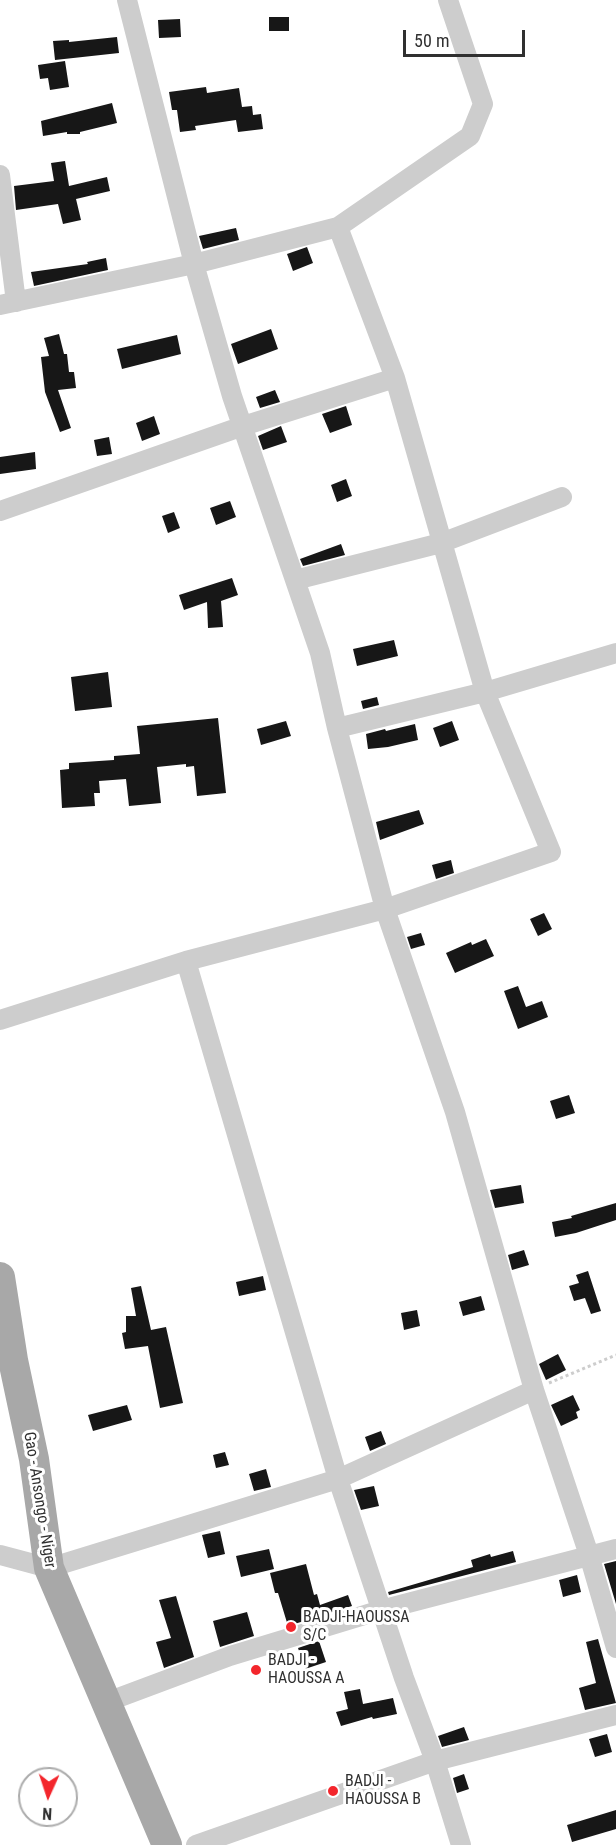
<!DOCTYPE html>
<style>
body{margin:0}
#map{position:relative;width:616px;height:1845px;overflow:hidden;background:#fff;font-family:"Roboto Condensed",sans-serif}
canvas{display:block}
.north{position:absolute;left:18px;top:1767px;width:60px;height:60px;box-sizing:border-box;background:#fff;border:2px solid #acacac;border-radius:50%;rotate:183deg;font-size:16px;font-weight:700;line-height:24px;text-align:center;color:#303030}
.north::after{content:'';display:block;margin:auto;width:21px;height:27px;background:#f3262c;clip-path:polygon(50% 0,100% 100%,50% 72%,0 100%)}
.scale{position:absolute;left:403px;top:30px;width:122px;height:27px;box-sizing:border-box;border:3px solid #303030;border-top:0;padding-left:8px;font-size:18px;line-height:21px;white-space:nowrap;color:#303030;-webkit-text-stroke:4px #fff;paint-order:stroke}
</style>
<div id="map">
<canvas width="616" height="1845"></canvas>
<div class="north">N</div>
<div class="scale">50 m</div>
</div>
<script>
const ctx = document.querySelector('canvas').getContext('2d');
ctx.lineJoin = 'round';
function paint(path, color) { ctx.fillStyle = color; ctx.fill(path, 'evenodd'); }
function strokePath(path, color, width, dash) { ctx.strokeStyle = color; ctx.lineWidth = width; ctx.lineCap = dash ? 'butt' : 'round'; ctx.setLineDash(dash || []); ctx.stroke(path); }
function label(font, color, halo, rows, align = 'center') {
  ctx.font = font + ' "Roboto Condensed",sans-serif'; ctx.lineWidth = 6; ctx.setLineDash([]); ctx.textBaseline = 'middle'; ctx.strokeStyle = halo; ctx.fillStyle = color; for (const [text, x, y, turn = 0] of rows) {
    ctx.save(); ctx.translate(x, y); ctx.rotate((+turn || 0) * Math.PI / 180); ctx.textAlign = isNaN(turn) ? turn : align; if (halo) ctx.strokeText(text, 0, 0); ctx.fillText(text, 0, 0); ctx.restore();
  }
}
paint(new Path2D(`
 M 269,17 L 289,17 L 289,31 L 269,31 Z
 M 180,19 L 181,37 L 159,38 L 158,20 Z
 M 117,37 L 119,53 L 55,60 L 53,41 L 69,40 L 69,42 Z
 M 65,61 L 69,87 L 50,90 L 48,78 L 40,79 L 38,65 Z
 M 206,87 L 207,93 L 239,88 L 242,107 L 252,106 L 253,115 L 261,114 L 263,129 L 238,132 L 236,120 L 195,126 L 196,130 L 180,132 L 177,110 L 172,110 L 169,92 Z
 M 112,103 L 117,123 L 80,132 L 80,134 L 67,134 L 67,132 L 43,136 L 41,121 Z
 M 65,161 L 69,186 L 107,177 L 110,191 L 76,199 L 81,220 L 63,224 L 58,204 L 16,210 L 14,186 L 54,181 L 51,163 Z
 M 236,228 L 239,240 L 203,249 L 199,236 Z
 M 307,247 L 313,263 L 293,271 L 287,254 Z
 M 106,258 L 108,270 L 34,286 L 31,272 L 88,264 L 87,262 Z
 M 271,329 L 278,349 L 238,364 L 231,344 Z
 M 59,334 L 64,354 L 67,354 L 69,372 L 74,372 L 76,388 L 58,390 L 71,428 L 60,432 L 45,392 L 41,357 L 49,356 L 44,338 Z
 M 177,335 L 181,354 L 122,369 L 117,349 Z
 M 275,390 L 280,402 L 260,408 L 256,397 Z
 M 346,406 L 352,425 L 330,433 L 322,414 Z
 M 154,416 L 160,434 L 142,441 L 136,423 Z
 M 281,426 L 287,442 L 263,450 L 258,436 Z
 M 109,437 L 112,454 L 97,456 L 94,440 Z
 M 35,452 L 36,469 L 0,474 L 0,457 Z
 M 346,479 L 352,496 L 337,502 L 331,485 Z
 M 230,501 L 236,517 L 216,525 L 210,508 Z
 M 174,512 L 180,528 L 168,533 L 162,516 Z
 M 341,544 L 345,555 L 303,566 L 300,559 Z
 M 232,578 L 238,595 L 221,601 L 223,627 L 208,628 L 207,602 L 184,610 L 179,595 Z
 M 394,640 L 398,656 L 357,666 L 353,649 Z
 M 108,672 L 112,707 L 75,711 L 71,677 Z
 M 377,697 L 379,705 L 363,709 L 361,701 Z
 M 218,718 L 226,793 L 197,796 L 194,766 L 186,767 L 186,764 L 157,767 L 161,803 L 129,806 L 126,779 L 99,781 L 100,793 L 94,793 L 95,806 L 62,808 L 60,770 L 69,769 L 69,763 L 114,760 L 114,756 L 140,754 L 137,726 Z
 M 286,721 L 291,736 L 261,745 L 257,729 Z
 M 452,721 L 459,740 L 440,747 L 433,728 Z
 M 415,724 L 418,740 L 388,747 L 368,749 L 366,734 L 385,729 L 386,731 Z
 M 419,810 L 424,824 L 380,840 L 376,822 Z
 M 451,860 L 454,873 L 436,879 L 432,865 Z
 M 544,913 L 552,929 L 538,936 L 530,919 Z
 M 421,933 L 425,945 L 411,949 L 407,937 Z
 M 486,939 L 494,956 L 455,973 L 446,953 L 471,942 L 472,945 Z
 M 518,986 L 526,1007 L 542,1001 L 548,1017 L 518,1029 L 504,991 Z
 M 569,1095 L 575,1113 L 556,1119 L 550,1101 Z
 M 521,1185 L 524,1203 L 495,1208 L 490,1190 Z
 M 616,1203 L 616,1220 L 576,1233 L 555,1237 L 552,1222 L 572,1218 L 571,1216 Z
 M 524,1250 L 529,1265 L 512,1270 L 508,1255 Z
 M 588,1271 L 601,1311 L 591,1314 L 585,1298 L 574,1301 L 569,1286 L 579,1283 L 576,1275 Z
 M 263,1276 L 266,1290 L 239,1296 L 236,1282 Z
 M 141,1286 L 151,1330 L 166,1327 L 183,1403 L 160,1408 L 148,1346 L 125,1349 L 122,1333 L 126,1332 L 126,1316 L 136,1316 L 131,1288 Z
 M 481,1296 L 485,1310 L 463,1316 L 459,1302 Z
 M 417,1310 L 420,1326 L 404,1330 L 401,1313 Z
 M 558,1354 L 566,1370 L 546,1380 L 539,1364 Z
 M 573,1395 L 580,1410 L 576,1412 L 578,1418 L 561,1426 L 551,1405 Z
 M 127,1405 L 132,1420 L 93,1431 L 88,1415 Z
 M 381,1431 L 386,1444 L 370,1451 L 365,1437 Z
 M 225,1452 L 229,1465 L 216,1468 L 213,1455 Z
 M 266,1469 L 271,1487 L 254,1491 L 249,1474 Z
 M 374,1486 L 379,1506 L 361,1510 L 354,1490 Z
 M 220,1531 L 225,1554 L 208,1558 L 202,1535 Z
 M 269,1549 L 274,1569 L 241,1577 L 236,1556 Z
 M 513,1551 L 516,1562 L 389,1595 L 388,1592 L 473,1567 L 471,1560 L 490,1554 L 491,1557 Z
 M 616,1561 L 616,1604 L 604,1564 Z
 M 306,1564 L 314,1595 L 317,1594 L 320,1605 L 348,1595 L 352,1606 L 288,1626 L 278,1593 L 275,1593 L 270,1573 Z
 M 577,1575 L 581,1592 L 563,1597 L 559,1580 Z
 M 176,1596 L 194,1657 L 164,1668 L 156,1642 L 171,1638 L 159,1600 Z
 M 247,1612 L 254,1636 L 220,1647 L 213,1621 Z
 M 598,1639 L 616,1703 L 585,1710 L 579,1688 L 596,1683 L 586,1642 Z
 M 319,1641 L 326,1662 L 305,1669 L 298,1648 Z
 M 360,1689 L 363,1704 L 393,1698 L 397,1714 L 373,1719 L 372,1717 L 341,1726 L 336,1712 L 348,1709 L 344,1692 Z
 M 464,1727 L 469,1740 L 442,1747 L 438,1736 Z
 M 607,1734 L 612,1752 L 595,1757 L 589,1739 Z
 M 464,1774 L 469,1789 L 457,1793 L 453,1778 Z
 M 616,1810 L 616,1829 L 572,1842 L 567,1825 Z`), '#171717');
strokePath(new Path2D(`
 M 549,1383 L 616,1355`), '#cdcdcd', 3, [3, 3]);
strokePath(new Path2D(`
 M 127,0 L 194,264 L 232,396 L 320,653 L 337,728 L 385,909 L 455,1112 L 534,1390 L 589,1555 L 616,1648
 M 0,175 L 16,302
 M 0,305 L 194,264 L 338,227 L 470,136 L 483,104 L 448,0
 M 0,511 L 243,426 L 395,378
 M 295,580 L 441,543 L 562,497
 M 337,728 L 485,692 L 616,653
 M 186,961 L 338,1479 L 404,1678 L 435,1761 L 461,1845
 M 0,1020 L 186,961 L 385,909 L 551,852 L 485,692 L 395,378 L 338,227
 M 0,1555 L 49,1568 L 338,1479 L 534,1390
 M 107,1702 L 230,1656 L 381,1610 L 616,1549
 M 196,1845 L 435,1761 L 616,1715`), '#cdcdcd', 20);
strokePath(new Path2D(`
 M 0,1277 L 13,1360 L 34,1459 L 49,1568 L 167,1845`), '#a8a8a8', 30);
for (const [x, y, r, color] of [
 [291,1627,6,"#f3262c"],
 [256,1670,6,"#f3262c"],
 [333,1791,6,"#f3262c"]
]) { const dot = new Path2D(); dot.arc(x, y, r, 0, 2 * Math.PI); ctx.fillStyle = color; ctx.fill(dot); strokePath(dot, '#fff', 2); }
label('16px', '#303030', '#fff', [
 ["Gao - Ansongo - Niger",39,1500,81]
]);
label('16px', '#303030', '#fff', [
 ["BADJI-HAOUSSA",303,1618],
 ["S/C",303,1636],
 ["BADJI -",268,1661],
 ["HAOUSSA A",268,1679],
 ["BADJI -",345,1782],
 ["HAOUSSA B",345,1800]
], 'left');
</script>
